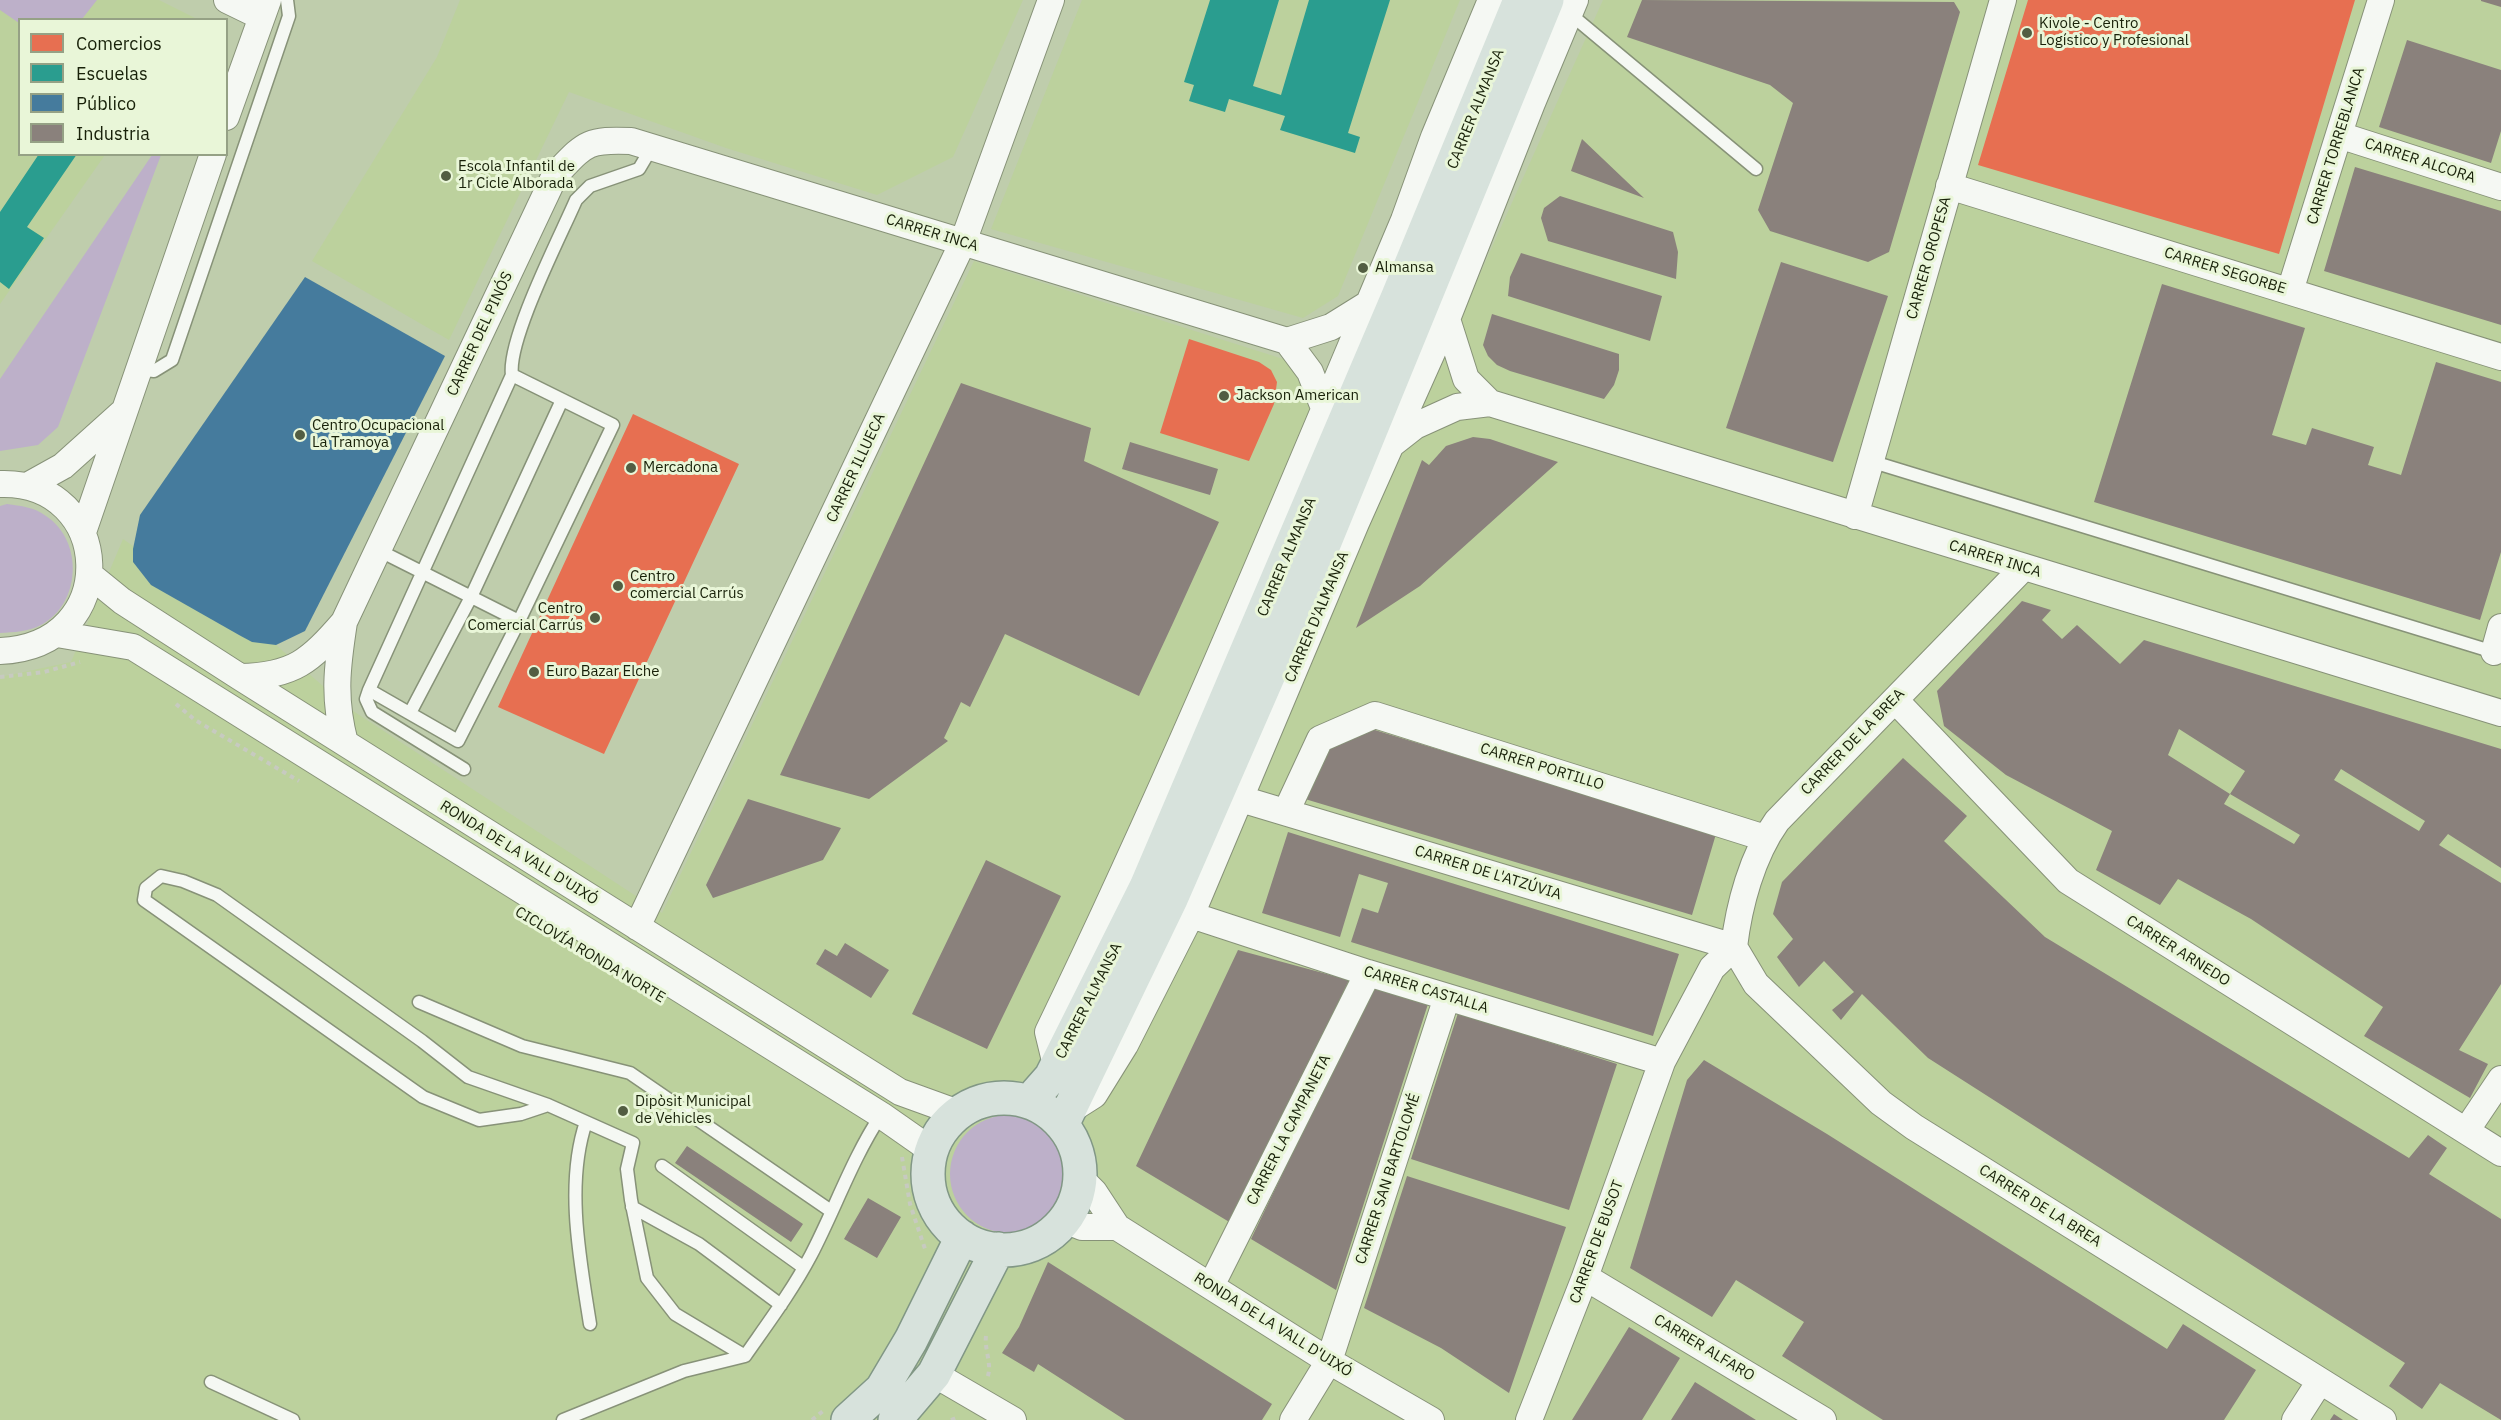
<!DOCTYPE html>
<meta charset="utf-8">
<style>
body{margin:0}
#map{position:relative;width:2501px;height:1420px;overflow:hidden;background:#bfcdac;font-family:"IBM Plex Sans",sans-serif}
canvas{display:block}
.legend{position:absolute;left:18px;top:18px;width:210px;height:138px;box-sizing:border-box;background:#e9f6d8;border:2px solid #95a185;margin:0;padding:8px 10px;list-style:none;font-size:18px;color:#182109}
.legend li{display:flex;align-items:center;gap:12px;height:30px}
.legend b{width:30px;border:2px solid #95a185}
</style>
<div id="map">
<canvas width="2501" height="1420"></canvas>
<ul class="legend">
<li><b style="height:16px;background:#e76f51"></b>Comercios</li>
<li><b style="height:16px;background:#2a9d8f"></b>Escuelas</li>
<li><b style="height:16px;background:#457b9d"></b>Público</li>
<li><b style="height:16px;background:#8a817c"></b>Industria</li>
</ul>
</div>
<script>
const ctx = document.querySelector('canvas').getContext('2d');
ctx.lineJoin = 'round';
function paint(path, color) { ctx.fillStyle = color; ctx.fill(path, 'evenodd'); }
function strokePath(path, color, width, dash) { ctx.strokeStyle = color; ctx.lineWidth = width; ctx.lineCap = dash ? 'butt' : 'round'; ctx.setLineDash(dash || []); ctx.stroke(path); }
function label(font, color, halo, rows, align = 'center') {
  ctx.font = font + ' "IBM Plex Sans",sans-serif'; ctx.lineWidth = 6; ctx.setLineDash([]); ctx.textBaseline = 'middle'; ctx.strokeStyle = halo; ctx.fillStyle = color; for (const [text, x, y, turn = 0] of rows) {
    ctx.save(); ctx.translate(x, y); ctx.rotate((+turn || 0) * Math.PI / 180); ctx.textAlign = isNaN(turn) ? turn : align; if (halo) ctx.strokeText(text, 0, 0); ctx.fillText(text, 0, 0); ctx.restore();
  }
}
paint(new Path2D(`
 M 0,0 L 159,0 L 197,19 L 20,20 L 20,154 L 105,155 L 0,304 Z
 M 460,0 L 1023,0 L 953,157 L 877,195 L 726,148 L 569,92 L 449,340 L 312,261 L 437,57 Z
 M 1082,0 L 1460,0 L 1338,296 L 1303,318 L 991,229 Z
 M 1603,0 L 2501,0 L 2501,1420 L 0,1420 L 0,677 L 71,662 L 123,539 L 276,645 L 347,707 L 662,913 L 974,261 L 1422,403 Z`), '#bcd19d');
paint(new Path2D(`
 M 0,0 L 97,0 L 82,19 L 20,20 L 19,23 L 0,10 Z
 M 152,155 L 161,155 L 58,427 L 38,445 L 0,451 L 0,379 Z
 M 7,504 C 21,506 34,507 46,516 C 84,541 81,604 41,625 C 28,632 14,632 0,633 L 0,506 Z
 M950 1174a59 59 0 1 1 118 0a59 59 0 1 1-118 0Z`), '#bdb0c9');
paint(new Path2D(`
 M 2028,0 L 2355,0 L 2279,254 L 1978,165 Z
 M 1189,339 L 1259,362 L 1271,370 L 1277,382 L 1274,404 L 1249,461 L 1160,433 Z
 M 633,414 L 739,464 L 604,754 L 498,707 Z`), '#e76f51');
paint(new Path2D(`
 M 1210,0 L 1279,0 L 1253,86 L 1281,95 L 1309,0 L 1390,0 L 1348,133 L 1360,137 L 1355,153 L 1280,130 L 1285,116 L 1229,99 L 1225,112 L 1189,101 L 1194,85 L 1184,82 Z
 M 39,154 L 77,154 L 27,227 L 44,238 L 9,289 L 0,282 L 0,212 Z`), '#2a9d8f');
paint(new Path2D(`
 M 305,277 L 445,356 L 305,631 L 276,645 L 252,642 L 239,635 L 151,585 L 133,562 L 133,549 L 140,515 Z`), '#457b9d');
paint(new Path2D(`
 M 1642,0 L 1954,2 L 1960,12 L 1889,252 L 1868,262 L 1770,231 L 1758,210 L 1793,103 L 1770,85 L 1627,37 Z
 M 2481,0 L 2501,0 L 2501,7 L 2481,1 Z
 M 2407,40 L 2501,70 L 2501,131 L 2491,163 L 2379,127 Z
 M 1582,139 L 1644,198 L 1571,171 Z
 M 2355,167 L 2501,211 L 2501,325 L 2324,271 Z
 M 1560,196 L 1673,232 L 1678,252 L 1676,279 L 1548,241 L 1541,218 L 1544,208 Z
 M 1521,253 L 1662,296 L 1650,341 L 1508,296 L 1510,277 Z
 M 1781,262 L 1888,296 L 1833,462 L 1726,428 Z
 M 2162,284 L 2305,328 L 2272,435 L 2306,445 L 2312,428 L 2374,447 L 2368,465 L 2401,475 L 2436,362 L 2501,382 L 2501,552 L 2480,620 L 2094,502 Z
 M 1492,314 L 1619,354 L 1619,370 L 1614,385 L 1604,399 L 1510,371 L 1497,365 L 1488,356 L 1483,345 Z
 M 961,383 L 1091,428 L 1084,461 L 1219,522 L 1173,623 L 1139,696 L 1005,634 L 970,707 L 961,702 L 944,738 L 948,741 L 869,799 L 780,775 Z
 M 1473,437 L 1490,439 L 1558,462 L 1420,586 L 1356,628 L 1422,460 L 1429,465 L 1446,446 Z
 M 1130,442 L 1218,469 L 1210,495 L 1122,469 Z
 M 2022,601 L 2051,610 L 2042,620 L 2062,639 L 2077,625 L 2120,664 L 2144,640 L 2501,749 L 2501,868 L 2448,834 L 2439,845 L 2501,883 L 2501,984 L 2459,1050 L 2488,1064 L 2470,1098 L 2364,1036 L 2383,1007 L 2251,919 L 2178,879 L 2160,905 L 2096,870 L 2112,831 L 2006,775 L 1944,726 L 1937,691 ZM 2179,729 L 2245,771 L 2230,794 L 2300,835 L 2294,844 L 2224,804 L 2230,794 L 2168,755 ZM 2341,769 L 2425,821 L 2419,831 L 2334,780 Z
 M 1365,727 L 1716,834 L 1692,915 L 1305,799 L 1329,747 Z
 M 1903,758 L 1967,816 L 1944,841 L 2045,937 L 2409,1158 L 2428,1135 L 2447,1148 L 2429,1174 L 2501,1219 L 2501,1420 L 2440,1383 L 2422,1409 L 2389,1386 L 2405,1363 L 1928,1058 L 1862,994 L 1841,1020 L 1832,1010 L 1854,992 L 1824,961 L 1799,987 L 1777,957 L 1793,939 L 1773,914 L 1782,882 Z
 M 748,799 L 841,828 L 823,860 L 713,898 L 706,885 Z
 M 1288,832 L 1679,954 L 1653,1036 L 1351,942 L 1362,908 L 1378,913 L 1388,883 L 1359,874 L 1340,937 L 1262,913 Z
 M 986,860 L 1061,896 L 987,1049 L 912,1014 Z
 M 845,943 L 889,970 L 871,998 L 816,964 L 825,949 L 837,956 Z
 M 1238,950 L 1349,980 L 1231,1223 L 1136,1166 Z
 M 1372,988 L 1428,1004 L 1336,1290 L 1251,1239 Z
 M 1458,1013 L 1617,1064 L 1569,1210 L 1411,1159 Z
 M 1704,1060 L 1827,1134 L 2167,1349 L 2183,1324 L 2256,1370 L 2224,1420 L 1883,1420 L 1782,1356 L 1804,1322 L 1736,1280 L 1712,1317 L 1630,1268 L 1687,1080 Z
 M 687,1146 L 803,1224 L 791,1242 L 675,1163 Z
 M 1407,1176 L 1566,1227 L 1509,1393 L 1441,1348 L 1364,1308 Z
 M 868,1198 L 901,1217 L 877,1258 L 844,1239 Z
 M 1048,1262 L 1272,1404 L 1262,1420 L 1125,1420 L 1038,1364 L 1034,1372 L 1002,1353 L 1019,1327 Z
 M 1629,1327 L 1680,1358 L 1642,1420 L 1572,1420 Z
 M 1695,1382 L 1756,1420 L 1671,1420 Z
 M 2334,1414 L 2343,1420 L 2330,1420 Z`), '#8a817c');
const service = new Path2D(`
 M 1569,13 L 1756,169
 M 139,369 L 154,371 L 172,360 L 289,16 L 287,0
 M 512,375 C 507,340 560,237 576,200 L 590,186 L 639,169 L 652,147
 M 1870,461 L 2497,653
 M 378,550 L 519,621 L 613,425 L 512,375 L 369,690 L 366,699 L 372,712 L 464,769
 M 369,690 L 458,741 L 519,621
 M 410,713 L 471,597 L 562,400
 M 419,1002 L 522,1046 L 630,1073 L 831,1211
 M 548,1105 L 521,1114 L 479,1120 L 423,1097 L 144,900 L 146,888 L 161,876 L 183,881 L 217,895 L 422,1041 L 468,1077 L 548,1105 L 633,1143 L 627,1169 L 631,1200 L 647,1278 L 675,1314 L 745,1356 C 768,1323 792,1291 811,1255 C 835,1209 852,1159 881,1115
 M 586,1122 C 565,1184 580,1260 590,1324
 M 662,1166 L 803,1267
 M 632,1207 L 699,1244 L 781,1305
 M 211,1382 L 293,1420
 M 563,1420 L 684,1371 L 745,1356`);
const minor = new Path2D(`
 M 227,0 L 262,17
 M 1521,113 L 1532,103 L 1575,0
 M 226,117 L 268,0
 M 2339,135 L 2501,187
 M 1949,186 L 2501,357
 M 2290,291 L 2381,0
 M 1490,403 L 2501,713
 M 1324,408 L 1310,372 L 1287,341 L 1331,327 L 1368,304
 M 1392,444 L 1415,426 L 1457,407 L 1490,403 L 1466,379 L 1447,319
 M 0,484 C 114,480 124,646 0,651
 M 27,486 L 63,466 L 122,413
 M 1855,516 L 2003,0
 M 83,532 L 213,154
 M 2024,567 L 1777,821 C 1752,856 1739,905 1734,947 L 1756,984 L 1881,1103 L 1914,1127 L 2383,1420
 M 90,575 L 122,601 L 240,677 L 900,1092 L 958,1113
 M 344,622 C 337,667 333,698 345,743
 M 57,634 L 133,647 L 881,1115 L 931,1150
 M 2494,652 L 2501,627
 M 240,677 C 294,676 310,661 344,622 L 555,175 C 585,144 586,139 631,141 L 1287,341
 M 1895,700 L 2068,881 L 2501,1153
 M 1241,799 L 1734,947
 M 1286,812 L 1320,739 L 1375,715 L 1765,838
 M 1191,915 L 1368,973 L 1662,1062
 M 637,927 L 963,242 L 1051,0
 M 1056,1065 L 1048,1032 C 1177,766 1289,492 1404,220 L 1434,137 L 1491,0
 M 1072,1109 L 1094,1095 L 1125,1045 L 1191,915 L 1356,523 L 1447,319 L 1532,103
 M 2466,1131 L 2501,1079
 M 1080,1178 L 1094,1192 L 1117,1227 L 1329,1361 L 1431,1420
 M 1065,1220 L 1082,1227 L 1117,1227
 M 1585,1277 L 1823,1420
 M 1211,1286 L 1368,973
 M 934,1374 L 1013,1420
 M 1293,1420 L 1329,1361 L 1447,997
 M 1529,1420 L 1585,1277 L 1662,1062 L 1712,968 L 1734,947
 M 2295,1420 L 2320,1381`);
const primary = new Path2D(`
 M928 1174a76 76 0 1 1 152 0a76 76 0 1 1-152 0Z
 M 1029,1102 L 1051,1077 L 1146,887 L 1398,296 L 1520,0
 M 1062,1125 L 1172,897 L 1295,615 L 1547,0
 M 848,1420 L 882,1389 L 911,1340 L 962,1237
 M 895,1420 L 934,1374 L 998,1249`);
strokePath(service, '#879278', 15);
strokePath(minor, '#879278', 28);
strokePath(primary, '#819785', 36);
strokePath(new Path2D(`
 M 0,677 L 44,672 L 80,662
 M 176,704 L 195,720 L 299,781
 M 902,1157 L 910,1204 L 925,1249
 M 986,1336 C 984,1349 993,1366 987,1378
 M 812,1420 L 823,1411
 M 951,1420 L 959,1417`), '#c7cac0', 4, [4.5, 4.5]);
strokePath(service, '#f5f8f3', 12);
strokePath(minor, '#f5f8f3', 26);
strokePath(primary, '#d7e2dc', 33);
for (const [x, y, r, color] of [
 [2027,33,6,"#525d42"],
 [446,176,6,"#525d42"],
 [1363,268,6,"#525d42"],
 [1224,396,6,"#525d42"],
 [300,435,6,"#525d42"],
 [631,468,6,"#525d42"],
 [618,586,6,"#525d42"],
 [595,618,6,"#525d42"],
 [534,672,6,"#525d42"],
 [623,1111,6,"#525d42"]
]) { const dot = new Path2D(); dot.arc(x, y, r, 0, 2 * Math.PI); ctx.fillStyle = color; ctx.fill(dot); strokePath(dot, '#e9f6d8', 2); }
label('15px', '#182109', '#e9f6d8', [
 ["Kivole - Centro",2039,24],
 ["Logístico y Profesional",2039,41],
 ["Escola Infantil de",458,167],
 ["1r Cicle Alborada",458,184],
 ["Almansa",1375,268],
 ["Jackson American",1236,396],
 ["Centro Ocupacional",312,426],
 ["La Tramoya",312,443],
 ["Mercadona",643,468],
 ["Centro",630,577],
 ["comercial Carrús",630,594],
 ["Centro",583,609,"right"],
 ["Comercial Carrús",583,626,"right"],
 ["Euro Bazar Elche",546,672],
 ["Dipòsit Municipal",635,1102],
 ["de Vehicles",635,1119]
], 'left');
label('15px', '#182109', '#e9f6d8', [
 ["CARRER ALMANSA",1476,109,-68],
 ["CARRER TORREBLANCA",2336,146,-73],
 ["CARRER ALCORA",2420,161,18],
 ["CARRER INCA",932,233,17],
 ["CARRER OROPESA",1929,258,-74],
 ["CARRER SEGORBE",2225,271,17],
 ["CARRER DEL PINÓS",480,334,-65],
 ["CARRER ILLUECA",856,468,-65],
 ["CARRER ALMANSA",1287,557,-67],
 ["CARRER INCA",1995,559,17],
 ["CARRER D'ALMANSA",1317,617,-67],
 ["CARRER DE LA BREA",1853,742,-46],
 ["CARRER PORTILLO",1542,767,17],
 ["RONDA DE LA VALL D'UIXÓ",519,853,32],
 ["CARRER DE L'ATZÚVIA",1488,873,17],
 ["CARRER ARNEDO",2178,951,32],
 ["CICLOVÍA RONDA NORTE",590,955,31],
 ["CARRER CASTALLA",1426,990,17],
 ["CARRER ALMANSA",1089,1001,-63],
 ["CARRER LA CAMPANETA",1289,1130,-63],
 ["CARRER SAN BARTOLOMÉ",1388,1179,-72],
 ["CARRER DE LA BREA",2040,1206,32],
 ["CARRER DE BUSOT",1597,1242,-70],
 ["RONDA DE LA VALL D'UIXÓ",1273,1325,32],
 ["CARRER ALFARO",1704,1348,31]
]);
</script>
